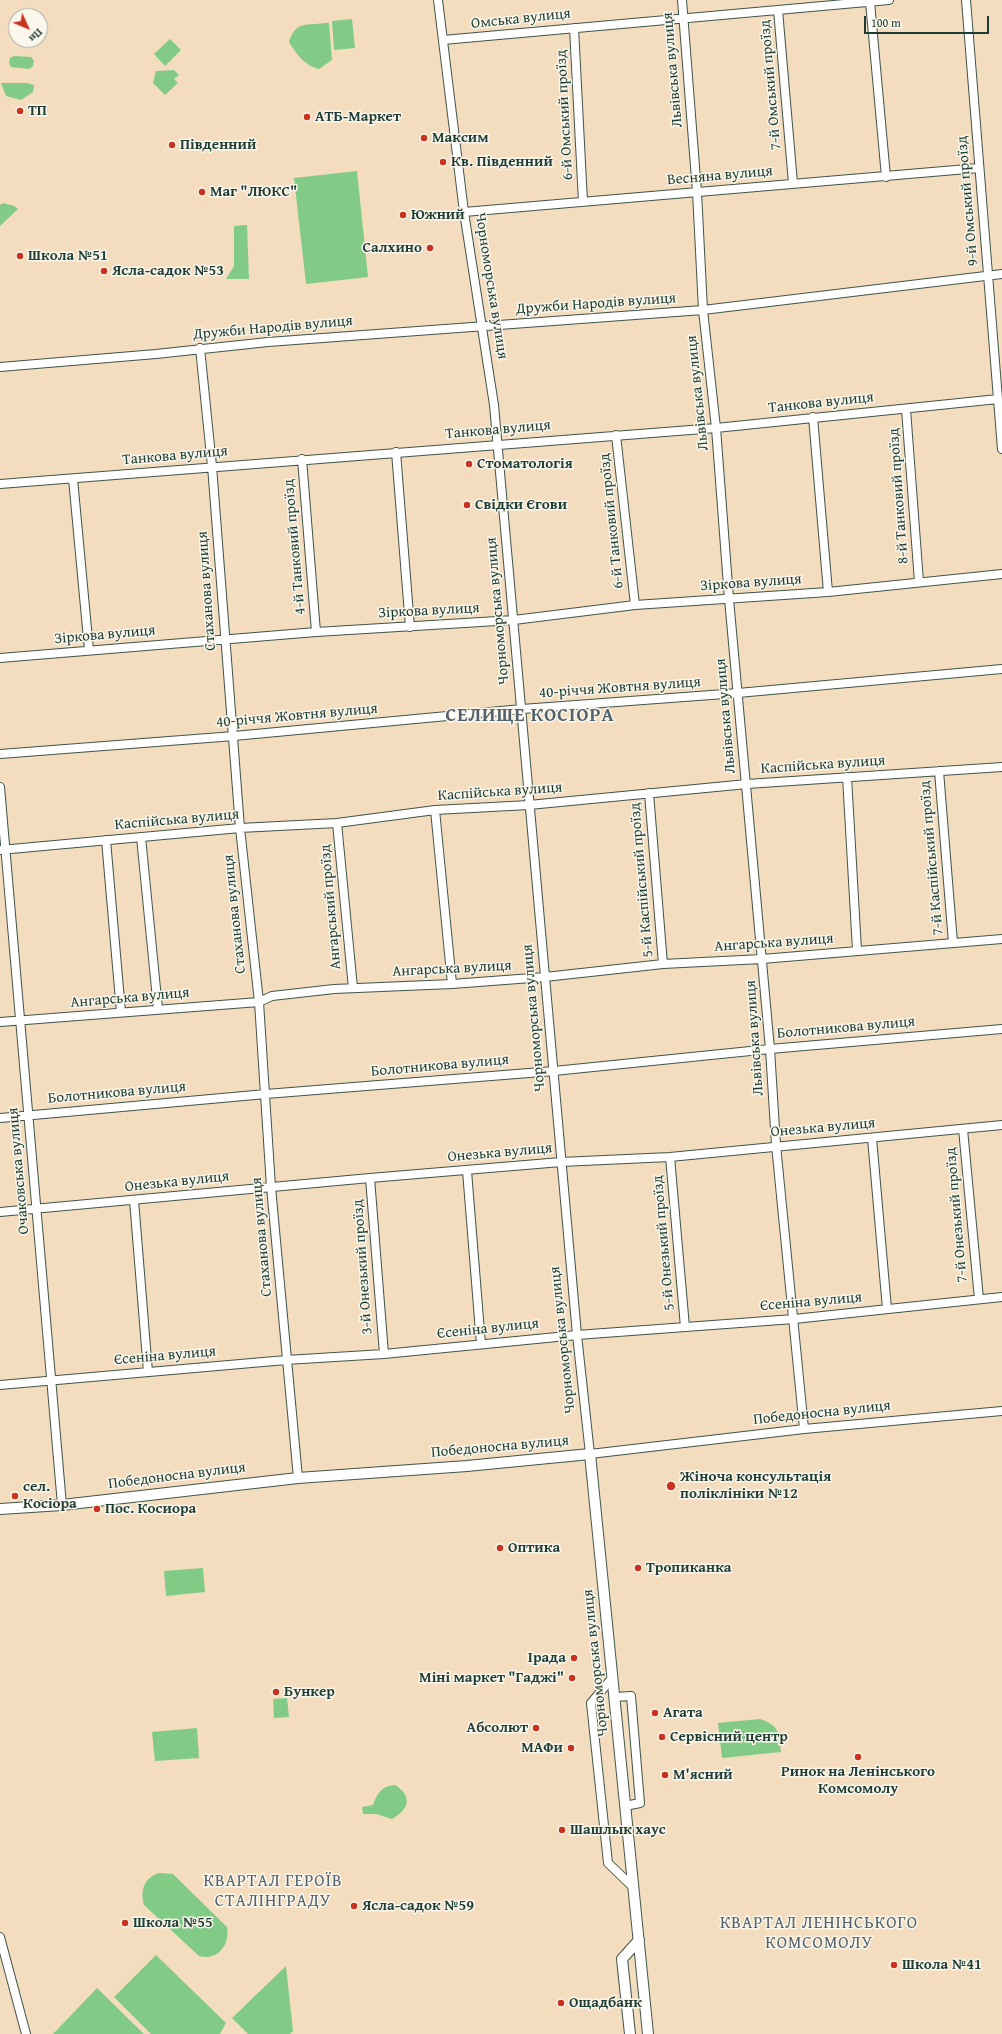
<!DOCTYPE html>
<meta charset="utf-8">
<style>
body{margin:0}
#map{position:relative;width:1002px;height:2034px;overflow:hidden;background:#f3ddbe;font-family:"Gentium Book Plus",serif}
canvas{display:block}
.north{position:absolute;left:8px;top:8px;width:40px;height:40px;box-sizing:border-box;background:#fbf7ec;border:1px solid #a3ada2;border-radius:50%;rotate:134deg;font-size:11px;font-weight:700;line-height:16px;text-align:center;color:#1f3d34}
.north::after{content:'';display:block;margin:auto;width:14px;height:18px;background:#c8321e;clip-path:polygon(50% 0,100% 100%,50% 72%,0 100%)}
.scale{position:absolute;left:864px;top:16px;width:125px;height:18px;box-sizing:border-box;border:2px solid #1f3d34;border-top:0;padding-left:5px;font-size:12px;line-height:14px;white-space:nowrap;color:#1f3d34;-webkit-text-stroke:3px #fbf7ec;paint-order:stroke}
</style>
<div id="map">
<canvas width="1002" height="2034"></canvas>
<div class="north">Пн</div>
<div class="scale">100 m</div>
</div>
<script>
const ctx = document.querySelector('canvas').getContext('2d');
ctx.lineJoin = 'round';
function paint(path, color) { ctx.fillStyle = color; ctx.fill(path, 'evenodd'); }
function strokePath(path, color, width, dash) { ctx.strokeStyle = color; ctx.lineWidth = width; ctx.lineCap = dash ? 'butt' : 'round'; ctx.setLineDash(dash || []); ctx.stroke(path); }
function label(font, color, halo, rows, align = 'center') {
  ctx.font = font + ' "Gentium Book Plus",serif'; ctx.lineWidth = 3; ctx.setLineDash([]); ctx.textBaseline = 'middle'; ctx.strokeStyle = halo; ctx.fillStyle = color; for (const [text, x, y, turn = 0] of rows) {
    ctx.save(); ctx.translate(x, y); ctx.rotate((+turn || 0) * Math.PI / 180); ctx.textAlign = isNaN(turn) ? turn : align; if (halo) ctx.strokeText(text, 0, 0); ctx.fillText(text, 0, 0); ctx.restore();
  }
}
paint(new Path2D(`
 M 352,19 L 355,48 L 334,50 L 332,21 Z
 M 325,23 L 329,23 L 332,60 L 319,69 C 305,66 296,54 289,42 C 296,20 307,26 325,23 Z
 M 170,39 L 181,50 L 165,66 L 154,54 Z
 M 14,56 L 31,57 L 34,61 L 33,66 L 29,69 L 11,67 L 9,63 L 10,58 Z
 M 174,70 L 179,75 L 174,79 L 178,83 L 165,95 L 153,83 L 156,71 Z
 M 1,83 L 27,83 L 34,85 L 33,92 L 21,100 L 6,96 Z
 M 357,171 L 368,277 L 306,284 L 294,178 Z
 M 3,203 L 14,206 L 18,209 L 0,226 L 0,205 Z
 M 247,225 L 249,279 L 226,279 L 234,266 L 234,226 Z
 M 203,1568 L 205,1592 L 166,1596 L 164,1571 Z
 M 287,1698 L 289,1717 L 274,1718 L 273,1699 Z
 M 760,1719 C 780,1726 779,1733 781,1752 L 722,1758 L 718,1723 Z
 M 197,1728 L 199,1758 L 155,1761 L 152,1732 Z
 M 395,1785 C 414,1797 408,1810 392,1819 L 376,1814 L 363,1814 L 362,1807 L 373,1805 C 377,1793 382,1786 395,1785 Z
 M 159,1873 L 173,1874 L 227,1927 C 230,1945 218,1961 199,1956 L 144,1905 C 140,1890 144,1878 159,1873 Z
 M 156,1955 L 226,2023 L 220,2034 L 151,2034 L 114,1997 Z
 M 286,1966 L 293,2031 L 290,2034 L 248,2034 L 232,2018 Z
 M 97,1988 L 144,2034 L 53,2034 Z`), '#82cb87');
const minor = new Path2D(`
 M 438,0 L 464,212 L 494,405 L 577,1335 L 590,1454 L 804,1429 L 1002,1411
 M 682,0 L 697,192 L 703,310 L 716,428 L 729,599 L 770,1049 L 776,1145 L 804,1429
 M 966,0 L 1002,449
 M 870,2 L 886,177
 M 778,10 L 793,183
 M 574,28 L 583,202
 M 443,40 L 889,0
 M 464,212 L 979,168
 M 200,348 L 212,466 L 240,828 L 259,1002 L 271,1187 L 298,1478
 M 0,367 L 156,354 L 268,342 L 703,310 L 1002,274
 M 906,409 L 919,582
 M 813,417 L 828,592
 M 616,435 L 635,605
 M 396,452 L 410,627
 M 302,459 L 316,632
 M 73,479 L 89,650
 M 0,484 L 716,428 L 998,399
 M 0,658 L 316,632 L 514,620 L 635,605 L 828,592 L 1002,574
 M 0,754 L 234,736 L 522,709 L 738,693 L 1002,669
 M 939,771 L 953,943
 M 847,777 L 857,950
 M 0,787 L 62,1505
 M 649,793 L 663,964
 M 435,810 L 452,984
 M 337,823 L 353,988
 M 141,837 L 158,1009
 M 106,840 L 121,1012
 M 0,850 L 240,828 L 337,823 L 435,810 L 529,805 L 747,784 L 1002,767
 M 0,1022 L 259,1002 L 272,996 L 334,989 L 452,984 L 545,977 L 663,964 L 762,959 L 1002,939
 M 0,1118 L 266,1094 L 554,1071 L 770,1049 L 1002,1029
 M 963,1129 L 979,1299
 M 872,1138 L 887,1309
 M 670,1157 L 685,1327
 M 467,1171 L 481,1344
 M 370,1178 L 384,1354
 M 134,1200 L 148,1372
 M 0,1212 L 370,1178 L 561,1162 L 670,1157 L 1002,1125
 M 0,1385 L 286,1360 L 384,1354 L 577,1335 L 794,1319 L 1002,1297
 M 613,1677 L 591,1703 L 608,1863 L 633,1887
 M 615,1697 L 631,1696 L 640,1803 L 625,1806
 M 0,1937 L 26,2034`);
const tertiary = new Path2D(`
 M 0,1509 L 62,1505 L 298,1478 L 467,1466 L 590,1454 L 648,2034
 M 630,2034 L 622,1959 L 639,1940`);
strokePath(minor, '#3f5549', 10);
strokePath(tertiary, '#3f5549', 12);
strokePath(minor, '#fff', 8);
strokePath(tertiary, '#fff', 10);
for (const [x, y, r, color] of [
 [20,111,4,"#c8321e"],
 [307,117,4,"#c8321e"],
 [424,138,4,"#c8321e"],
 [172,145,4,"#c8321e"],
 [443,162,4,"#c8321e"],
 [202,192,4,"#c8321e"],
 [403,215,4,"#c8321e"],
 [430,248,4,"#c8321e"],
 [20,256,4,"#c8321e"],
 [104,271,4,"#c8321e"],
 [469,464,4,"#c8321e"],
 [467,505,4,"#c8321e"],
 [671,1486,5,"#c8321e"],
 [15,1496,4,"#c8321e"],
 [97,1509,4,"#c8321e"],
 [500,1548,4,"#c8321e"],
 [638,1568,4,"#c8321e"],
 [574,1658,4,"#c8321e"],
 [572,1678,4,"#c8321e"],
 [276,1692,4,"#c8321e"],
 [655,1713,4,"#c8321e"],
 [536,1728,4,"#c8321e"],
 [662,1737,4,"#c8321e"],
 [571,1748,4,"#c8321e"],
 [858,1757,4,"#c8321e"],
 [665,1775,4,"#c8321e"],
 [562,1830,4,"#c8321e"],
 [354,1906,4,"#c8321e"],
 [125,1923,4,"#c8321e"],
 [894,1965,4,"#c8321e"],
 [561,2003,4,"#c8321e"]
]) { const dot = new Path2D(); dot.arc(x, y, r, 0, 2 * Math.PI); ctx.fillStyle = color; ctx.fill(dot); strokePath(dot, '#fbf7ec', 1.5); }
label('15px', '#1f3d34', '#fbf7ec', [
 ["Омська вулиця",521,19,-6],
 ["Львівська вулиця",673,70,-95],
 ["7-й Омський проїзд",771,85,-95],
 ["6-й Омський проїзд",565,115,-93],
 ["Весняна вулиця",720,176,-5],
 ["9-й Омський проїзд",968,201,-95],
 ["Чорноморська вулиця",491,286,81],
 ["Дружби Народів вулиця",596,304,-4],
 ["Дружби Народів вулиця",273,328,-5],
 ["Львівська вулиця",698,393,-96],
 ["Танкова вулиця",821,403,-6],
 ["Танкова вулиця",498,430,-5],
 ["Танкова вулиця",175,456,-5],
 ["8-й Танковий проїзд",899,496,-94],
 ["6-й Танковий проїзд",612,521,-96],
 ["4-й Танковий проїзд",295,547,-95],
 ["Зіркова вулиця",751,583,-4],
 ["Стаханова вулиця",207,591,-94],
 ["Зіркова вулиця",429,611,-3],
 ["Чорноморська вулиця",498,611,-95],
 ["Зіркова вулиця",105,635,-5],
 ["40-річчя Жовтня вулиця",620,688,-4],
 ["40-річчя Жовтня вулиця",297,716,-5],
 ["Львівська вулиця",726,716,-95],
 ["Каспійська вулиця",823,765,-4],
 ["Каспійська вулиця",500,792,-4],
 ["Каспійська вулиця",177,820,-5],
 ["7-й Каспійський проїзд",932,858,-95],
 ["5-й Каспійський проїзд",642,880,-95],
 ["Ангарський проїзд",331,907,-95],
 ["Стаханова вулиця",235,914,-96],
 ["Ангарська вулиця",774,943,-4],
 ["Ангарська вулиця",452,969,-3],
 ["Ангарська вулиця",130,998,-5],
 ["Чорноморська вулиця",534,1018,-95],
 ["Болотникова вулиця",846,1028,-5],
 ["Львівська вулиця",755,1038,-94],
 ["Болотникова вулиця",440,1066,-5],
 ["Болотникова вулиця",117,1093,-5],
 ["Онезька вулиця",823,1128,-5],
 ["Онезька вулиця",500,1153,-5],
 ["Очаковська вулиця",19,1171,-95],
 ["Онезька вулиця",177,1182,-6],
 ["7-й Онезький проїзд",957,1215,-95],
 ["Стаханова вулиця",262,1237,-95],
 ["5-й Онезький проїзд",664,1243,-95],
 ["3-й Онезький проїзд",363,1267,-94],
 ["Єсеніна вулиця",811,1302,-5],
 ["Єсеніна вулиця",488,1329,-6],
 ["Чорноморська вулиця",563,1340,-96],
 ["Єсеніна вулиця",165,1356,-5],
 ["Победоносна вулиця",822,1413,-6],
 ["Победоносна вулиця",500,1447,-5],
 ["Победоносна вулиця",177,1476,-7],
 ["Чорноморська вулиця",596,1663,-96]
]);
label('bold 15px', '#1f3d34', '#fbf7ec', [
 ["ТП",28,111],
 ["АТБ-Маркет",315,117],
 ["Максим",432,138],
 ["Південний",180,145],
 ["Кв. Південний",451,162],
 ["Маг \"ЛЮКС\"",210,192],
 ["Южний",411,215],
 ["Салхино",422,248,"right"],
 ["Школа №51",28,256],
 ["Ясла-садок №53",112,271],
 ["Стоматологія",477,464],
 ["Свідки Єгови",475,505],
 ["Жіноча консультація",680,1477],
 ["поліклініки №12",680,1494],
 ["сел.",23,1487],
 ["Косіора",23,1504],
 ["Пос. Косиора",105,1509],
 ["Оптика",508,1548],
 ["Тропиканка",646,1568],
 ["Ірада",566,1658,"right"],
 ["Міні маркет \"Гаджі\"",564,1678,"right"],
 ["Бункер",284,1692],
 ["Агата",663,1713],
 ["Абсолют",528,1728,"right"],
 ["Сервісний центр",670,1737],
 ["МАФи",563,1748,"right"],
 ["Ринок на Ленінського",858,1772,"center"],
 ["Комсомолу",858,1789,"center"],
 ["М'ясний",673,1775],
 ["Шашлык хаус",570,1830],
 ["Ясла-садок №59",362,1906],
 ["Школа №55",133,1923],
 ["Школа №41",902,1965],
 ["Ощадбанк",569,2003]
], 'left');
ctx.letterSpacing = '1px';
label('17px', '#52616b', '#fbf7ec', [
 ["КВАРТАЛ ГЕРОЇВ",273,1882],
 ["СТАЛІНГРАДУ",273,1902],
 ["КВАРТАЛ ЛЕНІНСЬКОГО",819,1924],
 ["КОМСОМОЛУ",819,1944]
]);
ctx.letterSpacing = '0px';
ctx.letterSpacing = '1px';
label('bold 19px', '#52616b', '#fbf7ec', [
 ["СЕЛИЩЕ КОСІОРА",530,716]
]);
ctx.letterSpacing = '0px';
</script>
